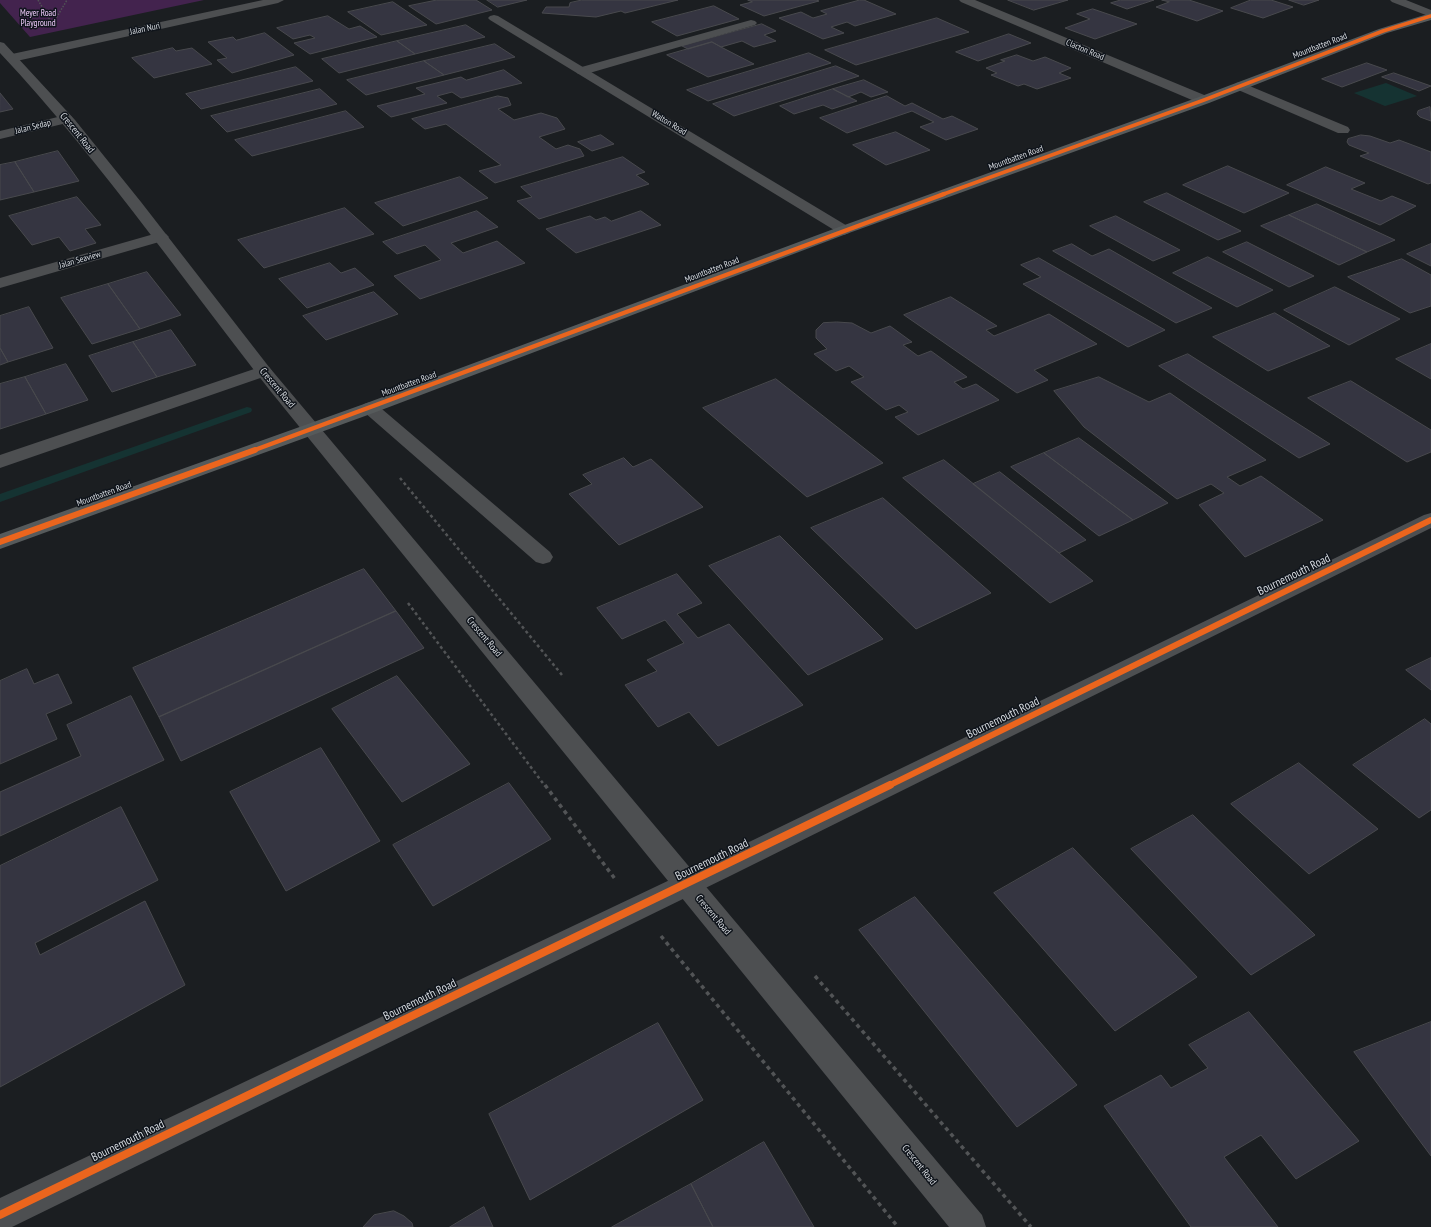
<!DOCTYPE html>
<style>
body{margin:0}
canvas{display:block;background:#1b1e21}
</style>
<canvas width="1431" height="1227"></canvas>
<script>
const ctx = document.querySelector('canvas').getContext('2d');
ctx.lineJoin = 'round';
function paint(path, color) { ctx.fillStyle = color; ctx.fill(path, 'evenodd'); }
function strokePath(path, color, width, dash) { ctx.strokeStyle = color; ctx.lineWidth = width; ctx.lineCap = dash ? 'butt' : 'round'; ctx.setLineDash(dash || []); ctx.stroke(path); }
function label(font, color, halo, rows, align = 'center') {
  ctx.font = font + ' "PT Sans Narrow",sans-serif'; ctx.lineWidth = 3; ctx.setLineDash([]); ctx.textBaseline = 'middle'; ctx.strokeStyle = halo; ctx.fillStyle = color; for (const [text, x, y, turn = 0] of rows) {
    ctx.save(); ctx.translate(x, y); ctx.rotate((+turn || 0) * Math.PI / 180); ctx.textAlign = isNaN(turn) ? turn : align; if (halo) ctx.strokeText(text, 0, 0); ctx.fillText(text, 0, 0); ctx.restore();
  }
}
paint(new Path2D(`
 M 0,0 L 204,0 L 30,37 L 0,3 Z`), '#43234e');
paint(new Path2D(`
 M 1386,83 L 1417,96 L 1385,106 L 1354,93 Z`), '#153332');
paint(new Path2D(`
 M 247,407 L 251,408 L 252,410 L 251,412 L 0,502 L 0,494 Z`), '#153332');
const building = new Path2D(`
 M 437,0 L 476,0 L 492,10 L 436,24 L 409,6 Z
 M 487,0 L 527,0 L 498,7 Z
 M 582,0 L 678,0 L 625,13 L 621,11 L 596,17 L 542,13 L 546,7 L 569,7 L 570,3 Z
 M 748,0 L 816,0 L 819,1 L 764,16 L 740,5 L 752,2 Z
 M 860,0 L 864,0 L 896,14 L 855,26 L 847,22 L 831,27 L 844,33 L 823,39 L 779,18 L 801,12 L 813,18 L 827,14 L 821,11 Z
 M 1008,0 L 1068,0 L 1034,10 Z
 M 1121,0 L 1154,0 L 1127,9 L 1111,3 Z
 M 1162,0 L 1189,0 L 1223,11 L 1197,21 L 1156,7 L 1169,2 Z
 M 1251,0 L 1271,0 L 1293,7 L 1263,18 L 1231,8 Z
 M 1289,0 L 1319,0 L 1304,5 Z
 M 393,2 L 427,25 L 381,35 L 348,12 Z
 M 714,6 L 739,19 L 677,36 L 652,22 Z
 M 1093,9 L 1137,24 L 1095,39 L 1065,28 L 1090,19 L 1077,14 Z
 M 328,16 L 349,29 L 360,26 L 377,37 L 310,54 L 294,43 L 315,38 L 310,35 L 293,39 L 277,28 Z
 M 937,18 L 969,32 L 856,65 L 825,50 Z
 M 762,24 L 776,31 L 764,35 L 776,41 L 754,47 L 742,41 L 721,47 L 712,42 L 688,49 L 682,46 Z
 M 466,25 L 485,37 L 415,54 L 397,41 Z
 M 265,33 L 294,55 L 232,73 L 217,60 L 227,58 L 208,42 L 233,37 L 236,40 Z
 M 1009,34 L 1031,43 L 978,61 L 956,52 Z
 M 397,41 L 415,54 L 339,73 L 322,59 Z
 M 712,42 L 721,47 L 754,64 L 708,77 L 667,55 Z
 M 495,44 L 515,57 L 444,75 L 424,61 Z
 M 173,48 L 176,51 L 192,48 L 212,64 L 154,78 L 132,58 Z
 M 809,53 L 831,63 L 708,101 L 687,90 Z
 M 1017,55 L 1033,61 L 1045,57 L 1071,68 L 1059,73 L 1071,78 L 1037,89 L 1024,84 L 1018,86 L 991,75 L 997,73 L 986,68 L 1005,61 L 1001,60 Z
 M 424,61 L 444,75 L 366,95 L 347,80 Z
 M 1367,63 L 1387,70 L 1342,87 L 1322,79 Z
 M 836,66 L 859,76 L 734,116 L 713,104 Z
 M 296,67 L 313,81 L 201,109 L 186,94 Z
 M 504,70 L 522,83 L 461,98 L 452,92 L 437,96 L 447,103 L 391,117 L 377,106 L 425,94 L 416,88 L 461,77 L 466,80 Z
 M 1394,73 L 1431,86 L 1419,91 L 1382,77 Z
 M 864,80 L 888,92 L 871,97 L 861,92 L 848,97 L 833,89 Z
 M 320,89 L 337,104 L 227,132 L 211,116 Z
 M 833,89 L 857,101 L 832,109 L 823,105 L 794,114 L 780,106 Z
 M 0,93 L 13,109 L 0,112 Z
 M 498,96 L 508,98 L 511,105 L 498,109 L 514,120 L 541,113 L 557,118 L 565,129 L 539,137 L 556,149 L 568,145 L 580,149 L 584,156 L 495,183 L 479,171 L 501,165 L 446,124 L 425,129 L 412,119 Z
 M 887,96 L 905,106 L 912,103 L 943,119 L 952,116 L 978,129 L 946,140 L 920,127 L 934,122 L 912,111 L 847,133 L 820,118 Z
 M 1430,107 L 1431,121 L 1420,117 L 1417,114 L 1418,111 Z
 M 346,111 L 364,127 L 252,156 L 235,140 Z
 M 896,132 L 930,150 L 886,165 L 853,145 Z
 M 601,135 L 614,144 L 592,151 L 578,142 Z
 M 1361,135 L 1370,136 L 1390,143 L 1399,140 L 1431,152 L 1431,183 L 1428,184 L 1360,156 L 1369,153 L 1349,145 L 1347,142 L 1348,139 Z
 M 58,151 L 79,181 L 34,192 L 15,162 Z
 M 623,157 L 645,172 L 636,175 L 649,184 L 539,219 L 517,201 L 532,197 L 521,187 Z
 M 15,162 L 34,192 L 0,200 L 0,165 Z
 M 1228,166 L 1289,193 L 1244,213 L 1183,185 Z
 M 1326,167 L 1365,183 L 1351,189 L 1381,201 L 1392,196 L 1416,206 L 1380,225 L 1287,185 Z
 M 460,177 L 488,198 L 403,226 L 375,203 Z
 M 1167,193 L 1241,231 L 1218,240 L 1144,202 Z
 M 77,197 L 101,225 L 85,229 L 96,243 L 70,251 L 59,237 L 32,245 L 9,216 Z
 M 1317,204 L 1395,240 L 1367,252 L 1289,215 Z
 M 345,208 L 374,234 L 264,268 L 238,240 Z
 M 477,211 L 498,227 L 451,243 L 463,253 L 497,241 L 525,263 L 420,299 L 394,276 L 441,260 L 425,245 L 397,254 L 383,242 Z
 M 641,211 L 661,225 L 576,253 L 546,229 L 590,216 L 596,220 L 605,217 L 611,221 Z
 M 1289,215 L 1367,252 L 1339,265 L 1261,226 Z
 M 1116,216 L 1180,250 L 1153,261 L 1090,226 Z
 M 1247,242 L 1314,276 L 1289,287 L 1223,252 Z
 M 1072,244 L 1092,256 L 1109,249 L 1212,308 L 1176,323 L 1053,251 Z
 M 1431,244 L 1431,266 L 1407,254 Z
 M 1208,257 L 1273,290 L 1237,307 L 1173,273 Z
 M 1039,258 L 1165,330 L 1128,347 L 1023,284 L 1041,277 L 1021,265 Z
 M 1402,259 L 1431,275 L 1431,306 L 1410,313 L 1348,277 Z
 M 330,263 L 341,273 L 355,268 L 374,285 L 307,308 L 279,279 Z
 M 147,272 L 181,315 L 140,329 L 108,284 Z
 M 108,284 L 140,329 L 92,344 L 61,298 Z
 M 1335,287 L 1400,319 L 1349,345 L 1284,310 Z
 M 374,292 L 398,314 L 326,340 L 303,316 Z
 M 951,297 L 997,326 L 986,330 L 994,336 L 1049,314 L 1097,344 L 1034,370 L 1048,380 L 1017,393 L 904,315 Z
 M 29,307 L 53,348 L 8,362 L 0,348 L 0,316 Z
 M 1275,313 L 1330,346 L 1268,371 L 1213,337 Z
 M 837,322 L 852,323 L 871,333 L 890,326 L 912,342 L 903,345 L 918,356 L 931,351 L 967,377 L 954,382 L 963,389 L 976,384 L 999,400 L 918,435 L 895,417 L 908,412 L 899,405 L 886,410 L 851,382 L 864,377 L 849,366 L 836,371 L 814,354 L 827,349 L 816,338 L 816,330 L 823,323 Z
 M 171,330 L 196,365 L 157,377 L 133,342 Z
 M 133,342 L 157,377 L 112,392 L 89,356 Z
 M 1431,344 L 1431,379 L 1396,359 Z
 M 0,348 L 8,362 L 0,365 Z
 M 1188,354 L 1330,444 L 1299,458 L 1159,366 Z
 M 66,364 L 88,400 L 46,414 L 25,377 Z
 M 25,377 L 46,414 L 0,429 L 0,384 Z
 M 1099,377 L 1149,402 L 1170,393 L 1266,460 L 1227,477 L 1240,486 L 1261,476 L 1323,520 L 1245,557 L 1199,505 L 1224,493 L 1211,484 L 1177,499 L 1084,427 L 1054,391 Z
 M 776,379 L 883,463 L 807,497 L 703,408 Z
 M 1351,381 L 1431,430 L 1431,452 L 1407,462 L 1308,398 Z
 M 1079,438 L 1168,503 L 1133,520 L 1044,453 Z
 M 1044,453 L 1133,520 L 1099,536 L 1011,467 Z
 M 624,458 L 633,467 L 651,459 L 703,507 L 619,545 L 569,494 L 592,484 L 583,475 Z
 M 944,460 L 1059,553 L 1093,581 L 1050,603 L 903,478 Z
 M 1000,472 L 1086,540 L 1059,553 L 973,484 Z
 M 883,498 L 991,593 L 916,629 L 811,528 Z
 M 780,536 L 883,639 L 808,675 L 709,566 Z
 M 364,569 L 396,611 L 159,717 L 133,668 Z
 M 677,574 L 702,603 L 677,614 L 698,638 L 729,624 L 803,705 L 718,746 L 689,712 L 658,727 L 625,685 L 657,671 L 647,660 L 684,643 L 665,620 L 622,639 L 597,608 Z
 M 396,611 L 424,648 L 181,761 L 159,717 Z
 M 1431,658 L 1431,690 L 1406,670 Z
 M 27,669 L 34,684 L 58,674 L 72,703 L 46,714 L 57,739 L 0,764 L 0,681 Z
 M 397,676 L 470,764 L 402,802 L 332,709 Z
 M 131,696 L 164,760 L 0,836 L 0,792 L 81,756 L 67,725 Z
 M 1425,719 L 1431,724 L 1431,810 L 1419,818 L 1353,765 Z
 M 321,748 L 380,841 L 286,891 L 230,792 Z
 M 1299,763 L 1378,829 L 1309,874 L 1231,804 Z
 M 509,783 L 551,839 L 433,906 L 393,845 Z
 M 121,807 L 158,880 L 35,943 L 40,955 L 145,901 L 185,985 L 0,1087 L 0,866 Z
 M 1193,815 L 1315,935 L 1251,975 L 1131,849 Z
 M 1073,848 L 1197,977 L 1115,1031 L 994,893 Z
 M 915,897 L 1077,1085 L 1017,1127 L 859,930 Z
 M 1249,1012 L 1359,1141 L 1296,1179 L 1261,1135 L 1224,1157 L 1278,1227 L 1191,1227 L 1104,1106 L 1161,1075 L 1171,1088 L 1208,1068 L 1189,1045 Z
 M 1431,1022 L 1431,1156 L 1354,1052 Z
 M 658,1023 L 703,1100 L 530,1200 L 489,1114 Z
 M 764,1142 L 814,1227 L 713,1227 L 691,1184 Z
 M 691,1184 L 713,1227 L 612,1227 Z
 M 484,1207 L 493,1227 L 450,1227 Z
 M 394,1211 L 404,1216 L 412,1223 L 413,1227 L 363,1227 L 374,1215 Z`);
paint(building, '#353541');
strokePath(building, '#48494d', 1);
strokePath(new Path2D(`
 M 38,0 L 51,22
 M 55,20 L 67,0`), '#525456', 1.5, [1.5, 1.5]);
strokePath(new Path2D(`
 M 400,478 L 562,675
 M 408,603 L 545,786`), '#525456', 2.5, [3, 3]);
strokePath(new Path2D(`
 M 545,785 L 615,879
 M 661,936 L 898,1227
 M 815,976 L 1031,1227`), '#525456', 3.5, [4, 4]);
paint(new Path2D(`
 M 751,20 L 755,21 L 757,23 L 755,25 L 586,74 L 578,74 L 576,71 L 578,68 Z
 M 1240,82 L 1348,127 L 1350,130 L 1348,133 L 1338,133 L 1236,89 L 1234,86 L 1236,83 Z
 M 370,402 L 376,404 L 550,552 L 553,557 L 550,562 L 543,564 L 536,562 L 364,412 L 361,408 L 364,404 Z`), '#4d4f51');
paint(new Path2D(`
 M 263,0 L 284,0 L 278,3 L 12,62 L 8,61 L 6,58 L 8,55 L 12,54 Z
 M 959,0 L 975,0 L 1209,97 L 1210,100 L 1209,103 L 1199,103 L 961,2 Z
 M 1390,0 L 1406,0 L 1431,10 L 1431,17 L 1392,2 Z
 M 494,15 L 498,16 L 849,227 L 852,230 L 849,233 L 844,235 L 839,233 L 490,20 L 488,18 L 490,16 Z
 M 66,115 L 71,116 L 73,119 L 71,122 L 0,139 L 0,131 Z
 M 161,232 L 166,234 L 169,237 L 166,240 L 0,288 L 0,278 Z
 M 263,366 L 269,367 L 272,371 L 269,375 L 0,468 L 0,455 Z
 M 1431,513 L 1431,528 L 732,875 L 12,1227 L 0,1227 L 0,1198 L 714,859 L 1424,515 Z`), '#4d4f51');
paint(new Path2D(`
 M 0,42 L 4,43 L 75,120 L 141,202 L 269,367 L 982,1215 L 986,1227 L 949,1227 C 729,956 509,685 289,414 C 192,294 106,166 0,53 Z`), '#4d4f51');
paint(new Path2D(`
 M 1431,13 L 1431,20 L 1387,33 L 1209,103 L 849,233 L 376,412 L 0,549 L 0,534 L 364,404 L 839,227 L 1199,97 L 1379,29 Z`), '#565a5b');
strokePath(new Path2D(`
 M 941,195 L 1204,100 L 1383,31 L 1431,16`), '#eb651d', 3.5);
strokePath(new Path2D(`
 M 252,451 L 944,194`), '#eb651d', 4.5);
strokePath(new Path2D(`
 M 0,542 L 255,450
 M 888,786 L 1431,520`), '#eb651d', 6);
strokePath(new Path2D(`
 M 0,1215 L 890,785`), '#eb651d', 8);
label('9px', '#f0ccfc', '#0f141b', [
 ["Meyer Road",38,13],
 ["Playground",38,23]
]);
label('9px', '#d7dbe0', '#0f141b', [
 ["Jalan Nuri",145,29,-12],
 ["Mountbatten Road",1320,46,-21],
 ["Clacton Road",1085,50,23],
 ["Walton Road",669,123,31],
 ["Jalan Sedap",33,127,-14],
 ["Mountbatten Road",1016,158,-20],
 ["Jalan Seaview",80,260,-16],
 ["Mountbatten Road",712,270,-21],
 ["Mountbatten Road",409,384,-20],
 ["Mountbatten Road",104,494,-20]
]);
label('10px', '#d7dbe0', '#0f141b', [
 ["Crescent Road",77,133,51],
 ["Crescent Road",277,388,50],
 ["Crescent Road",484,637,50],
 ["Crescent Road",713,915,50],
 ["Crescent Road",919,1165,51]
]);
label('12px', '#d7dbe0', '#0f141b', [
 ["Bournemouth Road",1294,575,-26],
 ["Bournemouth Road",1003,718,-26],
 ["Bournemouth Road",712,860,-26],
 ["Bournemouth Road",420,1000,-26],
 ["Bournemouth Road",128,1141,-26]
]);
</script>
